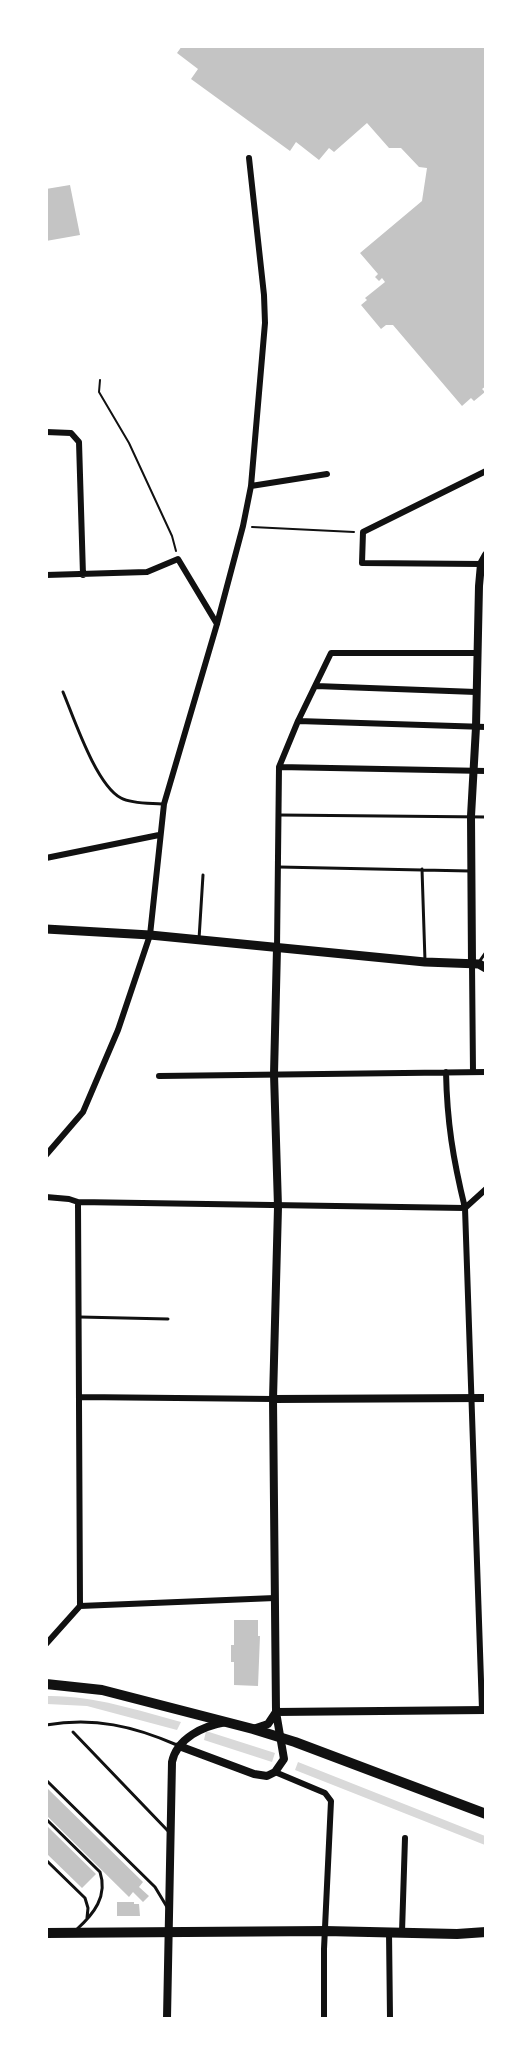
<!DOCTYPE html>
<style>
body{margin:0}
#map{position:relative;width:532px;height:2065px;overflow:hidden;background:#fff;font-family:Cabin,sans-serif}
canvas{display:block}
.frame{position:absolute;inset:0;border:48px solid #fff;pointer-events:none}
</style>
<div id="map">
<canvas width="532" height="2065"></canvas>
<div class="frame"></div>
</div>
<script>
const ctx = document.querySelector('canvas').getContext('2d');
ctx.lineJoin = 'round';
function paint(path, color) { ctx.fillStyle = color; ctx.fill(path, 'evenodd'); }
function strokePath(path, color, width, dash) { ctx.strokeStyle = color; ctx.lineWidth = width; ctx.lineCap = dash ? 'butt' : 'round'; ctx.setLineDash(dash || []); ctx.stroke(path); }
paint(new Path2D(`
 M 46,1696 C 93,1695 136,1710 181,1722 L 177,1730 L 87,1706 L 47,1704 Z
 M 206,1731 L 275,1753 L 272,1762 L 204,1740 Z
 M 298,1762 L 485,1836 L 485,1845 L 295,1770 Z`), '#d9d9d9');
paint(new Path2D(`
 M 182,46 L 486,46 L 486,386 L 482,389 L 485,392 L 474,401 L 471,398 L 462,406 L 393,325 L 386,325 L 381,329 L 361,305 L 367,300 L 365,298 L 385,282 L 382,278 L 379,281 L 375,277 L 378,274 L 360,253 L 422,201 L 427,168 L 419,167 L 401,148 L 389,148 L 367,123 L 334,152 L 329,148 L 319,160 L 296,142 L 290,151 L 191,79 L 198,69 L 177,53 Z
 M 70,185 L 80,235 L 46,241 L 46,189 Z
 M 234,1620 L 258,1620 L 258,1636 L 260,1636 L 258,1686 L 234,1685 L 234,1662 L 231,1662 L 231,1645 L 234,1645 Z
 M 46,1787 L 143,1882 L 139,1887 L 149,1896 L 143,1902 L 133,1892 L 129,1897 L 46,1815 Z
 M 46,1825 L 96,1874 L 82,1888 L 46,1853 Z
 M 117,1902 L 134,1902 L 134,1904 L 139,1904 L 140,1916 L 117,1916 Z`), '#c4c4c4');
strokePath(new Path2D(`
 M 100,380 L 99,392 L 129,443 L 172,536 L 176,551
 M 252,527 L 354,532`), '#111', 2);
strokePath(new Path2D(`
 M 63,692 C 74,718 96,785 121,798 C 132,804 150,803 162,804
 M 279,815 L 486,817
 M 279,867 L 470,871
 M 422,869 L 425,961
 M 199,939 L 203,875
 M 479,962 L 486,952
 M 80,1317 L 168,1319
 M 46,1725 C 95,1717 133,1726 177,1745
 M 73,1732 L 169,1832
 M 46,1780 L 155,1887 L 167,1907
 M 46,1819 L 100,1872 C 108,1896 94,1914 76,1930
 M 46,1860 L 85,1898 L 88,1908 L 87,1918`), '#111', 3);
strokePath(new Path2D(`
 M 46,432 L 71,433 L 79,442 L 83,575
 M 251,486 L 327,474
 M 481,564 L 362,563 L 363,532 L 486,471
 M 46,575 L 147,572 L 178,559 L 217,624
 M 316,686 L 476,692
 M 298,721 L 486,727
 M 279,767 L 486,771
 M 46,858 L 159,835
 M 277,948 L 279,767 L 298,721 L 331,653 L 477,653
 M 472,964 L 473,1072
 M 446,1072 C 447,1122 453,1159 465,1208 L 482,1710
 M 159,1076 L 486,1072
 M 46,1155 L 83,1112 L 118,1030 L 150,935 L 164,804 L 217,624 L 243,526 L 251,486 L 265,323 L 264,295 L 249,158
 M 46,1197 L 69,1199 L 78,1202 L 465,1208
 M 465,1208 L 486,1189
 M 80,1397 L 273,1399
 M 80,1606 L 275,1598
 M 46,1644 L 80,1606 L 78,1202
 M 275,1772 L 325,1793 L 331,1801 L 324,1949 L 324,2018
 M 389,1932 L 390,2018
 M 402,1932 L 405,1838`), '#111', 6);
strokePath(new Path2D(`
 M 472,964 L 471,816 L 476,727 L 479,586 L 481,564 L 486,555
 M 273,1399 L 486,1398
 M 276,1712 L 486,1710
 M 253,1729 L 268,1724 L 276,1712
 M 179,1746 L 254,1774 L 267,1776 L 275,1772 L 284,1759 L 276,1712 L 273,1399 L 278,1207 L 274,1074 L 277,948
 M 167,2018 L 172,1762 C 177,1738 203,1726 226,1722`), '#111', 8);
strokePath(new Path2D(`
 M 46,929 L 150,935 L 425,962 L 479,964 L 486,968`), '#111', 9);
strokePath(new Path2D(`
 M 46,1684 L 102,1690 L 253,1729 L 295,1742 L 486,1814
 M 46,1933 L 325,1931 L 457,1934 L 486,1932`), '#111', 10);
</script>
